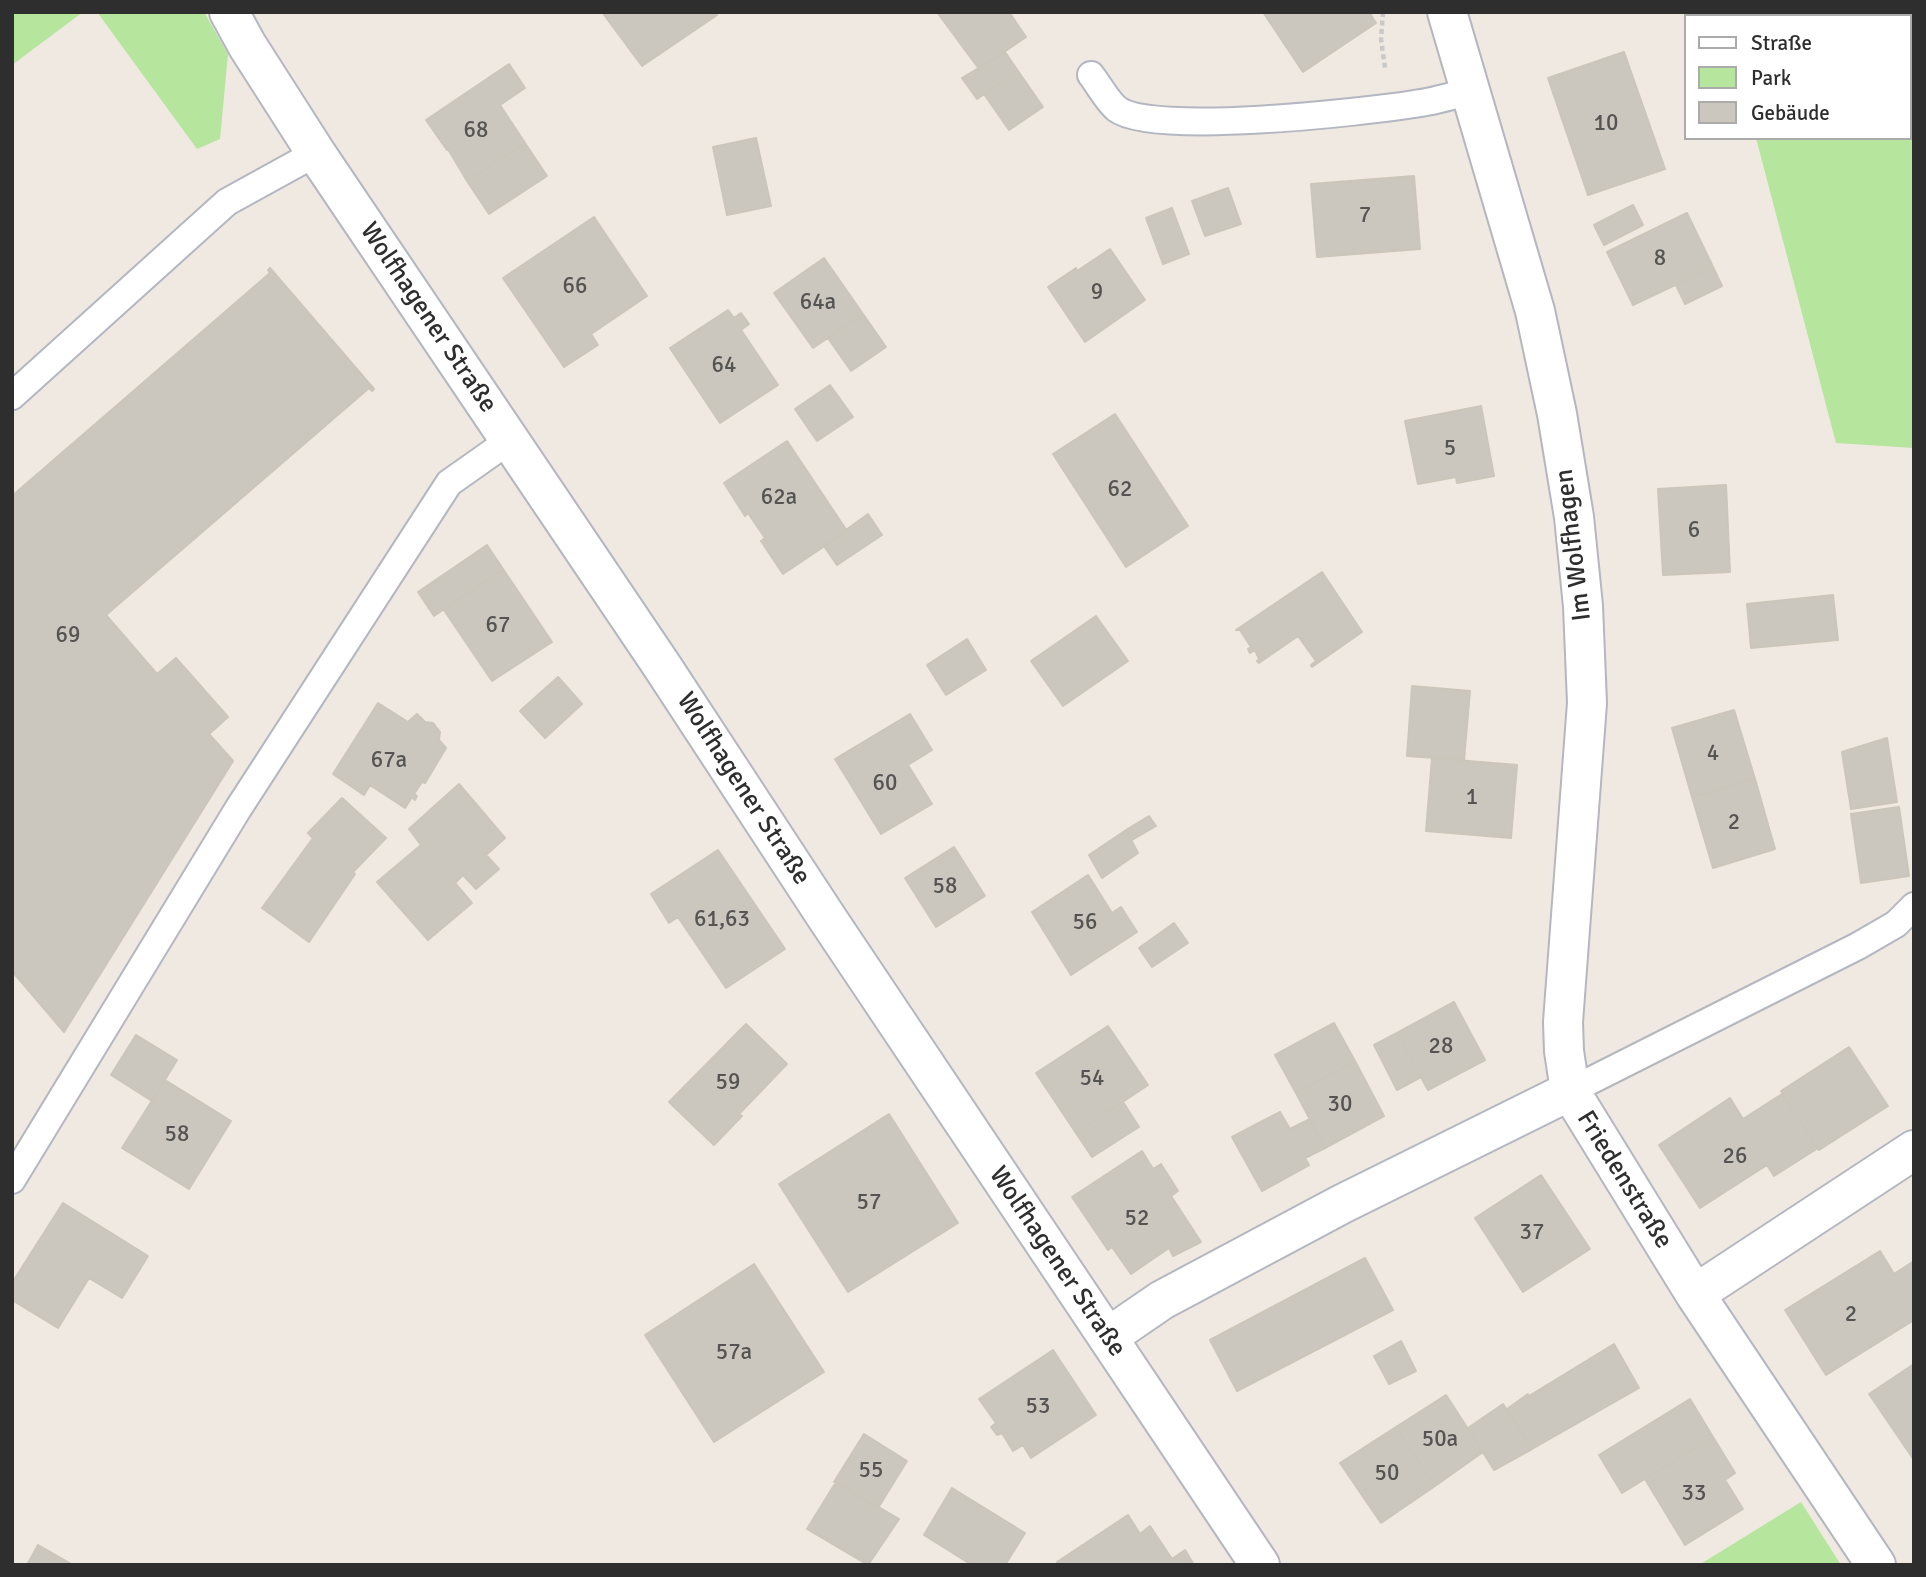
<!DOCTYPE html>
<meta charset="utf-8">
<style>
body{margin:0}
#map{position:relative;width:1926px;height:1577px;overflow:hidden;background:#efe9e1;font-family:Signika,sans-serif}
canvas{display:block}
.frame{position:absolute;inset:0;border:14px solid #2e2e2e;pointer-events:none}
.legend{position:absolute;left:1684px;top:14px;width:228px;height:126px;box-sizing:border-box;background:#fff;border:2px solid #ababab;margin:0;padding:9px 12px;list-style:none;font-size:21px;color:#2e2e2e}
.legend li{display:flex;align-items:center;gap:14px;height:35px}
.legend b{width:35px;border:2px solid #ababab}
</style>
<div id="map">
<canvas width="1926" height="1577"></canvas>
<div class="frame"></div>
<ul class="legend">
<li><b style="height:9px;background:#fff"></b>Straße</li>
<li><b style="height:19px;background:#b6e59e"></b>Park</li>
<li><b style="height:19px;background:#cbc7bf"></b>Gebäude</li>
</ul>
</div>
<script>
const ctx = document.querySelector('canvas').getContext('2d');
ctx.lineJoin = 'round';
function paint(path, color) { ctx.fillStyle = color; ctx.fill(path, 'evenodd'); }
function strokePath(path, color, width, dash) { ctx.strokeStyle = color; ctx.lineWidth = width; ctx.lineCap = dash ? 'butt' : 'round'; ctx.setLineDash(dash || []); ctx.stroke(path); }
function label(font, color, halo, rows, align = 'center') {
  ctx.font = font + ' Signika,sans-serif'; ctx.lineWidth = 7; ctx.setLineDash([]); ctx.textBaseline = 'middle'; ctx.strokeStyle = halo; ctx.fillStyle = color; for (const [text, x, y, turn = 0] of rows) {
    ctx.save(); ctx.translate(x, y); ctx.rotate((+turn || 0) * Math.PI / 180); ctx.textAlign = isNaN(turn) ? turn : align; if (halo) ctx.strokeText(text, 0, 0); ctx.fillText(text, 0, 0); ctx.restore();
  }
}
paint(new Path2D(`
 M 12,12 L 83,12 L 12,65 Z
 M 97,12 L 204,12 L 228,54 L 220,139 L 197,149 Z
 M 1722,12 L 1914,12 L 1914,448 L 1836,443 L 1756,138 L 1910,138 L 1910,16 L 1723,16 Z
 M 1801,1502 L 1841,1565 L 1699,1565 Z`), '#b6e59e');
const building = new Path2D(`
 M 602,12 L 715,12 L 717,15 L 642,66 Z
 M 937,12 L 1009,12 L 1026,37 L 979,69 Z
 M 1263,12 L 1369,12 L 1376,23 L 1303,72 Z
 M 1005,52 L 1018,71 L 977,99 L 962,78 Z
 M 1624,52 L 1665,169 L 1588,195 L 1548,78 Z
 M 509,64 L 525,88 L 500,105 L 525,143 L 467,181 L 448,149 L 447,150 L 426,120 Z
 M 1018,71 L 1043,107 L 1009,130 L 984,94 Z
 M 756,138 L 771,206 L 727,215 L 713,147 Z
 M 525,143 L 547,176 L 489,214 L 467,181 Z
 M 1414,176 L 1420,249 L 1317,257 L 1311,184 Z
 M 1228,188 L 1241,224 L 1205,236 L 1192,201 Z
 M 1633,205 L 1643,225 L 1604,245 L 1594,225 Z
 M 1172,208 L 1189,254 L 1163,264 L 1146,218 Z
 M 1687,213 L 1713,267 L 1633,305 L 1607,252 Z
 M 594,217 L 647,296 L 591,334 L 598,345 L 564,367 L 503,278 Z
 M 1110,249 L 1145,300 L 1085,342 L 1048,287 L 1076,268 L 1077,271 Z
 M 824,258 L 863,314 L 813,348 L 774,293 Z
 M 1713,267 L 1722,286 L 1685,304 L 1676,285 Z
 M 270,268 L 374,389 L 372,391 L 369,388 L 106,615 L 157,674 L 176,658 L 228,717 L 209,734 L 233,761 L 64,1032 L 12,971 L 12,496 L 270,273 L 268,270 Z
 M 728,310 L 734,318 L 741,313 L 749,324 L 741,330 L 778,385 L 720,423 L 670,348 Z
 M 863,314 L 886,347 L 851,371 L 828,338 Z
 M 830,385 L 853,417 L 817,441 L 795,409 Z
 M 1481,406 L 1494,476 L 1457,483 L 1456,477 L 1418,484 L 1405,421 Z
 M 1115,414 L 1188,526 L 1126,567 L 1053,454 Z
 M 787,441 L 847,531 L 783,574 L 761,541 L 765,538 L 748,513 L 745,516 L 724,483 Z
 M 1726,485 L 1730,572 L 1663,575 L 1658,489 Z
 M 868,514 L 882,535 L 837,565 L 824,546 Z
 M 487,545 L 503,569 L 434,616 L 418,592 Z
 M 503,569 L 552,642 L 492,681 L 444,610 Z
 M 1322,572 L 1362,632 L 1312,667 L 1311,665 L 1316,661 L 1298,636 L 1259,663 L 1257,661 L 1259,659 L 1255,650 L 1250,653 L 1248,649 L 1251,647 L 1240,630 L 1236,630 Z
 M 1833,595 L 1838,640 L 1751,648 L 1747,604 Z
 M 1096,616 L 1128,661 L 1063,706 L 1031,661 Z
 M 967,639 L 986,670 L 946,695 L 927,665 Z
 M 558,677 L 582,704 L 545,738 L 520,711 Z
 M 1412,686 L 1470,691 L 1464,760 L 1407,756 Z
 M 378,703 L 408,722 L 417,714 L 425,722 L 433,723 L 440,732 L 439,740 L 446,748 L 425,783 L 422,782 L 414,794 L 417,796 L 415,800 L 412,797 L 405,808 L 370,785 L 364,795 L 333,774 Z
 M 1734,710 L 1755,779 L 1692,797 L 1672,728 Z
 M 910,714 L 932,750 L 908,765 L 932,804 L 881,834 L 835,759 Z
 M 1887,738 L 1897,802 L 1851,809 L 1842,752 Z
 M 1432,758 L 1517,765 L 1511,838 L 1426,831 Z
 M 1755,779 L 1775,849 L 1713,868 L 1692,797 Z
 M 459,784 L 505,838 L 486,855 L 499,869 L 476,889 L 463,875 L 455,883 L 472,903 L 428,940 L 377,882 L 421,845 L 409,829 Z
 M 342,798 L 386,838 L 353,872 L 355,874 L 309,942 L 262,908 L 313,838 L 308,833 Z
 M 1899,807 L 1909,876 L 1861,883 L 1851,814 Z
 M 1149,816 L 1156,826 L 1132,840 L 1126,830 Z
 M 1126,830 L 1138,853 L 1102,878 L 1089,855 Z
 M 954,847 L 985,896 L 936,927 L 905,878 Z
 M 718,850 L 785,949 L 726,988 L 678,917 L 669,923 L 651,894 Z
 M 1088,875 L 1112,913 L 1121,907 L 1137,932 L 1071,975 L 1032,912 Z
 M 1174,923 L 1188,943 L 1152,967 L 1139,948 Z
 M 1454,1002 L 1485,1060 L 1428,1090 L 1397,1033 Z
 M 1334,1023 L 1355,1061 L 1296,1093 L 1275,1055 Z
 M 746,1024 L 787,1064 L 739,1114 L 742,1116 L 714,1145 L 669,1102 Z
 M 1108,1026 L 1148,1085 L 1076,1133 L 1036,1073 Z
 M 1397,1033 L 1421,1077 L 1397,1090 L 1374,1045 Z
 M 136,1035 L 177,1060 L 152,1101 L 111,1075 Z
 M 1849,1047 L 1888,1106 L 1819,1150 L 1781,1091 Z
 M 1355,1061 L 1384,1116 L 1325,1148 L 1296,1093 Z
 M 165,1080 L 231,1121 L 189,1189 L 122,1148 Z
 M 1782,1094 L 1818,1148 L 1774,1176 L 1767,1165 L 1700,1208 L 1659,1145 L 1730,1098 L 1743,1119 Z
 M 1123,1102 L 1139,1127 L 1092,1157 L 1076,1133 Z
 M 1280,1112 L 1290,1129 L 1310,1119 L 1325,1148 L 1305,1158 L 1309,1165 L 1262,1191 L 1232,1137 Z
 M 889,1114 L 958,1223 L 848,1292 L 779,1184 Z
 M 1142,1151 L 1153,1169 L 1161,1164 L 1178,1191 L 1171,1196 L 1201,1242 L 1173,1256 L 1169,1248 L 1131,1274 L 1112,1247 L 1108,1250 L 1072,1197 Z
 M 1541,1175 L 1590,1249 L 1523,1292 L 1475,1218 Z
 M 63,1203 L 148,1256 L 122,1298 L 89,1278 L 58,1328 L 12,1300 L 12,1283 Z
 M 1880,1251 L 1894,1274 L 1914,1261 L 1914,1320 L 1826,1375 L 1785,1310 Z
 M 1365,1258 L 1393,1310 L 1237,1391 L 1210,1340 Z
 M 754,1264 L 824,1372 L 714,1442 L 645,1335 Z
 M 1401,1341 L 1416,1371 L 1389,1384 L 1374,1356 Z
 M 1614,1344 L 1639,1388 L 1532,1449 L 1507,1409 L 1528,1394 L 1529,1396 Z
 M 1053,1350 L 1096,1415 L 1031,1458 L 1023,1445 L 1013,1451 L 1002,1433 L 997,1435 L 991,1427 L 996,1423 L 979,1399 Z
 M 1914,1364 L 1914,1460 L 1869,1394 Z
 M 1446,1395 L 1483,1452 L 1435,1486 L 1396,1427 Z
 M 1690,1399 L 1713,1437 L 1622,1493 L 1599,1455 Z
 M 1503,1404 L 1532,1449 L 1494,1470 L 1468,1428 Z
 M 1396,1427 L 1435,1486 L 1381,1523 L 1340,1463 Z
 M 864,1434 L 907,1461 L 878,1508 L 834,1482 Z
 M 1713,1437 L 1735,1473 L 1725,1480 L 1743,1509 L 1685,1545 L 1645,1479 Z
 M 836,1482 L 899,1519 L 868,1565 L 807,1529 Z
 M 952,1488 L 1025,1533 L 1005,1565 L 972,1565 L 924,1535 Z
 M 1128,1515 L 1140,1534 L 1150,1526 L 1172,1559 L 1185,1550 L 1194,1565 L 1058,1565 L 1057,1562 Z
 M 38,1545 L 73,1565 L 27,1565 Z`);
paint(building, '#cbc7bf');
strokePath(building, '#cbc5ba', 2);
const service = new Path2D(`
 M 1091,75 C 1099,85 1107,101 1117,109 C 1152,136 1363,112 1414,104 C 1433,102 1452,96 1471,91
 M 12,396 L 227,202 L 316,153
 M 1570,1091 L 1858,946 L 1896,924 L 1914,906
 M 12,1180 L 238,809 L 449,483 L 510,440`);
const minor = new Path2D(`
 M 229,12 L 247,45 L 316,153 L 662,666 L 827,918 L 1260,1565
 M 1447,12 L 1535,311 L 1557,414 L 1574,517 L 1583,606 L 1587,703 L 1563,1022 L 1564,1051 L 1570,1091 L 1695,1294 L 1876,1565
 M 1695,1294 L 1914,1150
 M 1108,1337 L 1162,1300 L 1342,1204 L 1570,1091`);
strokePath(service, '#b4b7c1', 30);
strokePath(minor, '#b4b7c1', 42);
strokePath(new Path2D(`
 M 1383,12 L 1381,39 L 1385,68`), '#c9c9c9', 4.5, [5, 3.5]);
strokePath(service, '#fff', 26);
strokePath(minor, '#fff', 38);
label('23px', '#555452', null, [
 ["10",1606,124],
 ["68",476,131],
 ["7",1365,216],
 ["8",1660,259],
 ["66",575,287],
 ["9",1097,293],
 ["64a",818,303],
 ["64",724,366],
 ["5",1450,449],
 ["62",1120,490],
 ["62a",779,498],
 ["6",1694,531],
 ["67",498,626],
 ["69",68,636],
 ["4",1713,754],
 ["67a",389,761],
 ["60",885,784],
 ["1",1472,798],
 ["2",1734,823],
 ["58",945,887],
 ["61,63",722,920],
 ["56",1085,923],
 ["28",1441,1047],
 ["54",1092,1079],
 ["59",728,1083],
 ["30",1340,1105],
 ["58",177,1135],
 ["26",1735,1157],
 ["57",869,1203],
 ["52",1137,1219],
 ["37",1532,1233],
 ["2",1851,1315],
 ["57a",734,1353],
 ["53",1038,1407],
 ["50a",1440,1440],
 ["55",871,1471],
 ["50",1387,1474],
 ["33",1694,1494]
]);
label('26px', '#2e2e2e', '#fff', [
 ["Wolfhagener Straße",428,318,56],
 ["Im Wolfhagen",1574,545,-97],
 ["Wolfhagener Straße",743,789,57],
 ["Friedenstraße",1624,1180,58],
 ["Wolfhagener Straße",1057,1262,56]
]);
</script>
